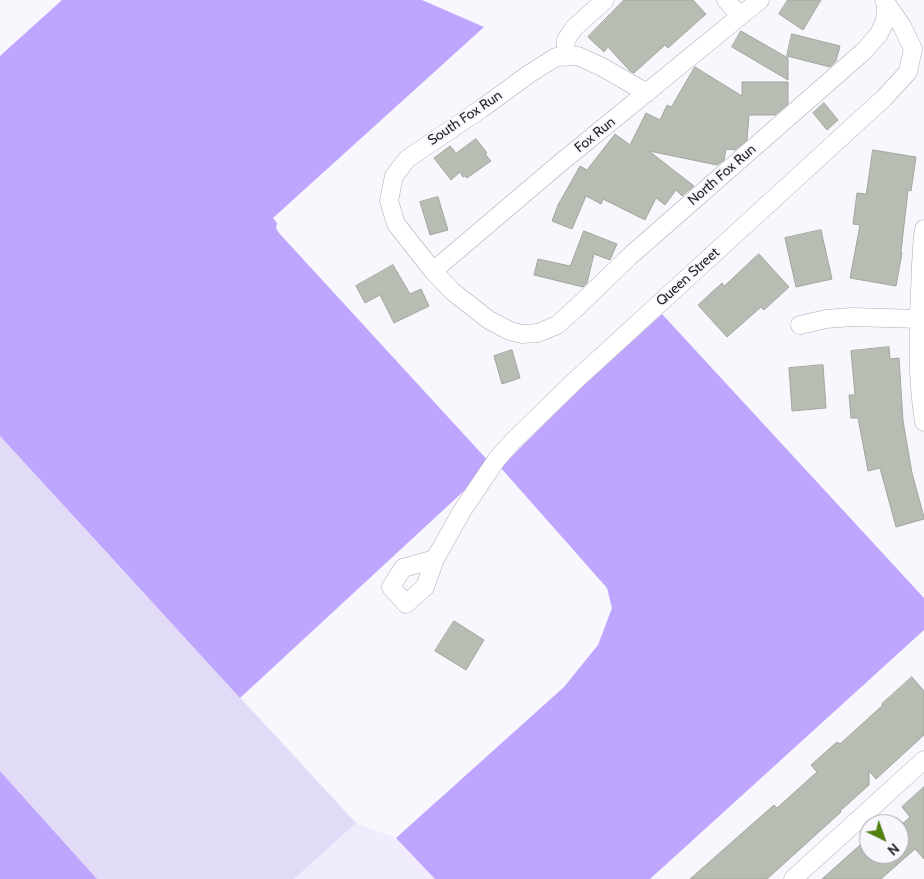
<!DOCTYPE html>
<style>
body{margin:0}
#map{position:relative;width:924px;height:879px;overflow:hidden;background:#f9f7fe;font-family:Cabin,sans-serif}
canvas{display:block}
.north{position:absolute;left:859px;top:814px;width:50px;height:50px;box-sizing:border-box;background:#f9f7fe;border:1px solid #a5a3a9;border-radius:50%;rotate:138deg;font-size:14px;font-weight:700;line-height:20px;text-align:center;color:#27262a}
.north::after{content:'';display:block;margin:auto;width:18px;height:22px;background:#508111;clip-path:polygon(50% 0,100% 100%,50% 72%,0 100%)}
</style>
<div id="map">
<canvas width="924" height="879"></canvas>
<div class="north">N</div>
</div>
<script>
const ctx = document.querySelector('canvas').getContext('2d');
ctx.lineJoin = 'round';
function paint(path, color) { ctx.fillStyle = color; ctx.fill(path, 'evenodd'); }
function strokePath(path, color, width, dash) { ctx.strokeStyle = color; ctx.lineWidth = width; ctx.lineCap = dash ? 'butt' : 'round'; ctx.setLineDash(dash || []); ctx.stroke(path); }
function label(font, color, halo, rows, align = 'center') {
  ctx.font = font + ' Cabin,sans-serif'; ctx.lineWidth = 4; ctx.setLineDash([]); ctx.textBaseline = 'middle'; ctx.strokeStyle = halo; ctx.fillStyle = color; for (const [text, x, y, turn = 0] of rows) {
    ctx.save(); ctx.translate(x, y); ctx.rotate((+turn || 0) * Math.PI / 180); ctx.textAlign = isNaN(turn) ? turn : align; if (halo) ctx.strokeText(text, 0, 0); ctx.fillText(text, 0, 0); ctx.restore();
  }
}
paint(new Path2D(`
 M 356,823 L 396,838 L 435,879 L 294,879 Z`), '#f0ecfe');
paint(new Path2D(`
 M 0,436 L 114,561 L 356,823 L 294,879 L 97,879 L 0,771 Z`), '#e1dbf7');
paint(new Path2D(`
 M 62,0 L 422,0 L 484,27 L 273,218 L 277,223 L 276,228 L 279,233 L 492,465 L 240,698 L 0,436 L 0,56 Z
 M 662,314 L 924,598 L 924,630 L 650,879 L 435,879 L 396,838 L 564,687 L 598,645 L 612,608 L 607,588 L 501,468 L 504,465 L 520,448 L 584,385 Z
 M 0,771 L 97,879 L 0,879 Z`), '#bea5fd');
const building = new Path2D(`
 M 624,0 L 693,0 L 706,14 L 668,48 L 665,45 L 634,73 L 630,71 L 608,47 L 604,52 L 588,37 Z
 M 788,0 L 821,0 L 803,30 L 779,14 Z
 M 741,31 L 788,58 L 788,80 L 732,47 Z
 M 792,34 L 840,46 L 836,61 L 830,67 L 787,56 Z
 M 695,67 L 742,96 L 742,82 L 788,82 L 788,104 L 775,115 L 749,115 L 747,140 L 735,150 L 726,149 L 724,160 L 717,165 L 649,151 L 694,186 L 682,196 L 676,190 L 665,205 L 656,198 L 645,220 L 603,199 L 601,204 L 586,196 L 572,229 L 552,221 L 558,205 L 580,166 L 587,170 L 615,134 L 630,145 L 646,113 L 660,120 L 667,105 L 671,107 Z
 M 824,103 L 838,120 L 827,130 L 813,113 Z
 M 476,139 L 487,153 L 485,154 L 491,161 L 467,178 L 465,176 L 463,177 L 460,172 L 451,180 L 434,158 L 450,146 L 456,153 Z
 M 873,150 L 916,157 L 911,191 L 908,190 L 901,252 L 902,253 L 896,286 L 850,278 L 860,225 L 853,224 L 857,193 L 866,194 Z
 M 438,197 L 448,230 L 430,235 L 420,202 Z
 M 821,230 L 832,279 L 796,287 L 785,238 Z
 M 584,231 L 617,244 L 610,260 L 594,254 L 587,283 L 583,287 L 534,275 L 538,259 L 570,266 Z
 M 759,254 L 789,287 L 764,310 L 761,307 L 727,337 L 698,305 L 722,283 L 724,286 Z
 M 393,265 L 410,294 L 421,289 L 429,306 L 394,323 L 380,295 L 365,303 L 356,286 Z
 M 889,347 L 890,359 L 899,358 L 903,421 L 912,473 L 924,517 L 924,519 L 896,527 L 880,468 L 868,471 L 858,418 L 851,418 L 849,395 L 855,395 L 851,351 Z
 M 512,350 L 520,378 L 502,384 L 494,356 Z
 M 823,365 L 826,408 L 792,411 L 789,368 Z
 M 454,621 L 484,640 L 466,670 L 435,651 Z
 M 912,677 L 924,691 L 924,735 L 876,779 L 869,771 L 869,785 L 840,811 L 841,812 L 767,879 L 690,879 L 774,805 L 777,808 L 817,772 L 811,765 L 837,742 L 840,744 L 883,705 L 882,704 Z
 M 924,787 L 924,859 L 915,849 L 881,879 L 822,879 L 869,837 L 869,854 L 899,854 L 899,827 L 910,817 L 902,807 Z`);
paint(building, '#b7bdb3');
strokePath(building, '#a1a79d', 1);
const minor = new Path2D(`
 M 726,0 L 740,16
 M 565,57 L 566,40 L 574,28 L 605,0
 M 647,93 L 602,67 L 578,56 L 556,57 L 529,74 L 481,109 L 407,159 L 394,176 L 389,201 L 396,224 L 433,271 L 453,292 L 489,320 L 510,331 L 522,334 L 538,333 L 557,325 L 575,309 L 630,256 L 864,51 L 879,34 L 885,21 L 886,4
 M 924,229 C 921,249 921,270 920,291 C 918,335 917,378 924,422
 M 433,271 L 559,164 L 760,0
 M 800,325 L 826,319 L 852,317 L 919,319
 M 435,559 L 462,511 L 497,459 L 513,441 L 578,378 L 884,98 L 908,72 L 913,49 L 902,26 L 884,0
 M 435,559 L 425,587 L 406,604 L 391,587 L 403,568 Z
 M 793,879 L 924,760`);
strokePath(minor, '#acaab5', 19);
strokePath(minor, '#fff', 18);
label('14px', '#27262a', '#f9f7fe', [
 ["South Fox Run",465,118,-34],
 ["Fox Run",595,135,-39],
 ["North Fox Run",722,175,-41],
 ["Queen Street",688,277,-42]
]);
</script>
